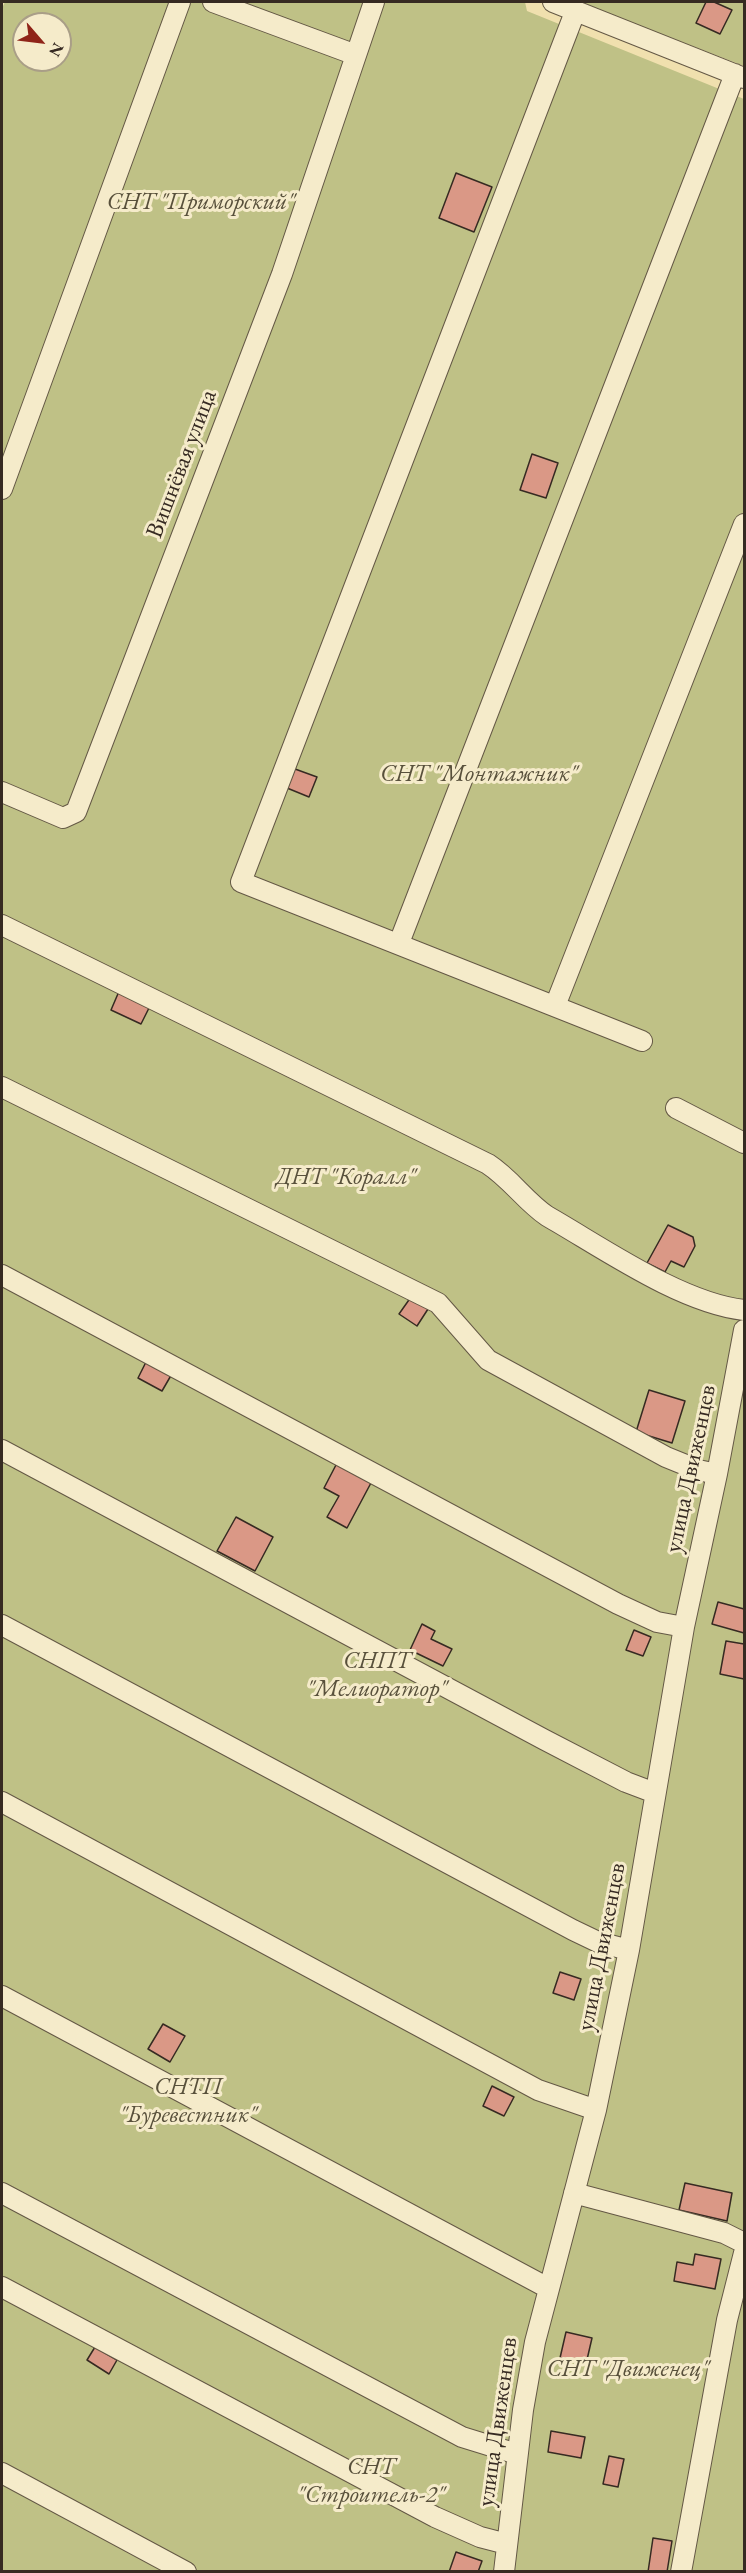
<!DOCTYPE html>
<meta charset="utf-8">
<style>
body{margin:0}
#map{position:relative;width:746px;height:2573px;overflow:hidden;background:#f0e0ae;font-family:"EB Garamond",serif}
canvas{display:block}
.frame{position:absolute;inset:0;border:3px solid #362a22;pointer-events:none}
.north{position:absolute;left:12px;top:12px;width:60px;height:60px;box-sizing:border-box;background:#f5ebca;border:2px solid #a99e87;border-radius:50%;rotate:118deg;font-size:16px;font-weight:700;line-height:24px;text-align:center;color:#362a22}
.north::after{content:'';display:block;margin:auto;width:21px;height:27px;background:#8f2418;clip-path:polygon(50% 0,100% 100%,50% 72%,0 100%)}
</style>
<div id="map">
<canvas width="746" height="2573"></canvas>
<div class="frame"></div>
<div class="north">N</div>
</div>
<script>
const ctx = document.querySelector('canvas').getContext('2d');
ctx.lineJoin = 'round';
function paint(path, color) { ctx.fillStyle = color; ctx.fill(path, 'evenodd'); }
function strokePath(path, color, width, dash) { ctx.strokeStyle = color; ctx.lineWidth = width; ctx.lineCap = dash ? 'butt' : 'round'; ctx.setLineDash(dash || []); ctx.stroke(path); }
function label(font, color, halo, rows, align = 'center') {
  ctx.font = font + ' "EB Garamond",serif'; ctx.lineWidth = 6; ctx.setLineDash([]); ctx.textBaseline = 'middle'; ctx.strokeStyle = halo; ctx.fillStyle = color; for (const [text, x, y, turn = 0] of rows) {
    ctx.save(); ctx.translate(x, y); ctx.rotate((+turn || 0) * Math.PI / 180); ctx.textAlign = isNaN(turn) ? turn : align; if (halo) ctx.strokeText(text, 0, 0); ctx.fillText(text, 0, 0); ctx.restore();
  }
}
paint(new Path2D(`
 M 5,2 L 525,2 L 527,11 L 744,99 L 744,2571 L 2,2571 L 2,8 ZM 24,24 L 60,24 L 60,60 L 24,60 Z
 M 578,2 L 744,2 L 744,66 Z`), '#bfc186');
const building = new Path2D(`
 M 706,2 L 714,2 L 732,10 L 720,34 L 696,23 Z
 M 456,173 L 492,187 L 474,232 L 439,218 Z
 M 532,454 L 558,463 L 546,498 L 520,490 Z
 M 295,769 L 317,777 L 309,797 L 287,788 Z
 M 120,989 L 151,1004 L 141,1024 L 111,1010 Z
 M 668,1225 L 693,1237 L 695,1246 L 684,1267 L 671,1261 L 665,1272 L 647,1263 Z
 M 411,1297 L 428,1309 L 417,1326 L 399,1314 Z
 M 148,1358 L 173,1372 L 162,1391 L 138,1378 Z
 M 649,1390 L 685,1401 L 672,1443 L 636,1432 Z
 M 337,1463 L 372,1481 L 347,1528 L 327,1517 L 339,1496 L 324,1488 Z
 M 236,1517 L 273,1537 L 255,1571 L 217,1551 Z
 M 718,1602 L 744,1609 L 744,1633 L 712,1624 Z
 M 422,1624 L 435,1631 L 431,1639 L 452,1649 L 443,1666 L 410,1650 Z
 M 634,1630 L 651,1637 L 643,1656 L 626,1650 Z
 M 726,1641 L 744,1644 L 744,1679 L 720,1674 Z
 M 560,1972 L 581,1979 L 574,2000 L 553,1993 Z
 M 163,2024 L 185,2036 L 170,2062 L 148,2049 Z
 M 492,2086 L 514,2097 L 504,2116 L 483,2106 Z
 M 685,2183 L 732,2193 L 727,2221 L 679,2210 Z
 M 695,2254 L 721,2259 L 715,2289 L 674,2281 L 677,2262 L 693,2265 Z
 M 566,2332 L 592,2338 L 586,2364 L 560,2358 Z
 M 95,2347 L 117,2360 L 109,2374 L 87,2360 Z
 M 551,2431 L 585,2437 L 581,2458 L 548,2452 Z
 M 609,2456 L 624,2459 L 618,2487 L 603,2484 Z
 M 653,2538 L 672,2541 L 667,2572 L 648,2572 Z
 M 456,2552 L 482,2561 L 478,2572 L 449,2572 Z`);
paint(building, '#da9886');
strokePath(building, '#362a22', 1.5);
const minor = new Path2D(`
 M 213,2 L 356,55
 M 553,2 L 744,78
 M 575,12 L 241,882 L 642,1041
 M 2,489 L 180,2
 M 2,792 L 63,818 L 76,812 L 282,274 L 374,2
 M 2,925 L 488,1164 C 511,1179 525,1201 547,1216 C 603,1248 681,1303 744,1310
 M 399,943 L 735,74
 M 555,1006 L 744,524
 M 2,1087 L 438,1303 L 488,1360 L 666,1457 L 698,1470 L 717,1474
 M 676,1108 L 744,1143
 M 2,1275 L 618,1604 L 657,1622 L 684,1627
 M 2,1450 L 545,1740 L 626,1782 L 655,1793
 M 2,1625 L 573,1930 L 598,1942 L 629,1950
 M 2,1802 L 538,2090 L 596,2110
 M 2,1996 L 548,2288
 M 2,2193 L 462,2437 L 517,2454
 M 574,2193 L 724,2233 L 744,2243
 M 2,2287 L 435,2517 L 480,2537 L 507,2544
 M 2,2473 L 186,2572
 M 504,2572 L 523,2410 L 535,2342 L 596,2110 L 629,1950 L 684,1627 L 717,1474 L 744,1330
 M 681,2572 L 727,2320 L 744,2253`);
strokePath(minor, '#645845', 22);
strokePath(minor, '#f5ebca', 20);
label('italic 24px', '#58503b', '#f5ebca', [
 ["СНТ \"Приморский\"",201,202],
 ["СНТ \"Монтажник\"",479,774],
 ["ДНТ \"Коралл\"",346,1177],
 ["СНПТ",377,1661],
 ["\"Мелиоратор\"",377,1689],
 ["СНТП",188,2087],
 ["\"Буревестник\"",188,2115],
 ["СНТ \"Движенец\"",628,2369],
 ["СНТ",371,2467],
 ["\"Строитель-2\"",371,2495]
]);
label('24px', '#362a22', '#f5ebca', [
 ["Вишнёвая улица",182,464,-69],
 ["улица Движенцев",691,1469,-78],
 ["улица Движенцев",602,1947,-79],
 ["улица Движенцев",498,2422,-82]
]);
</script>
